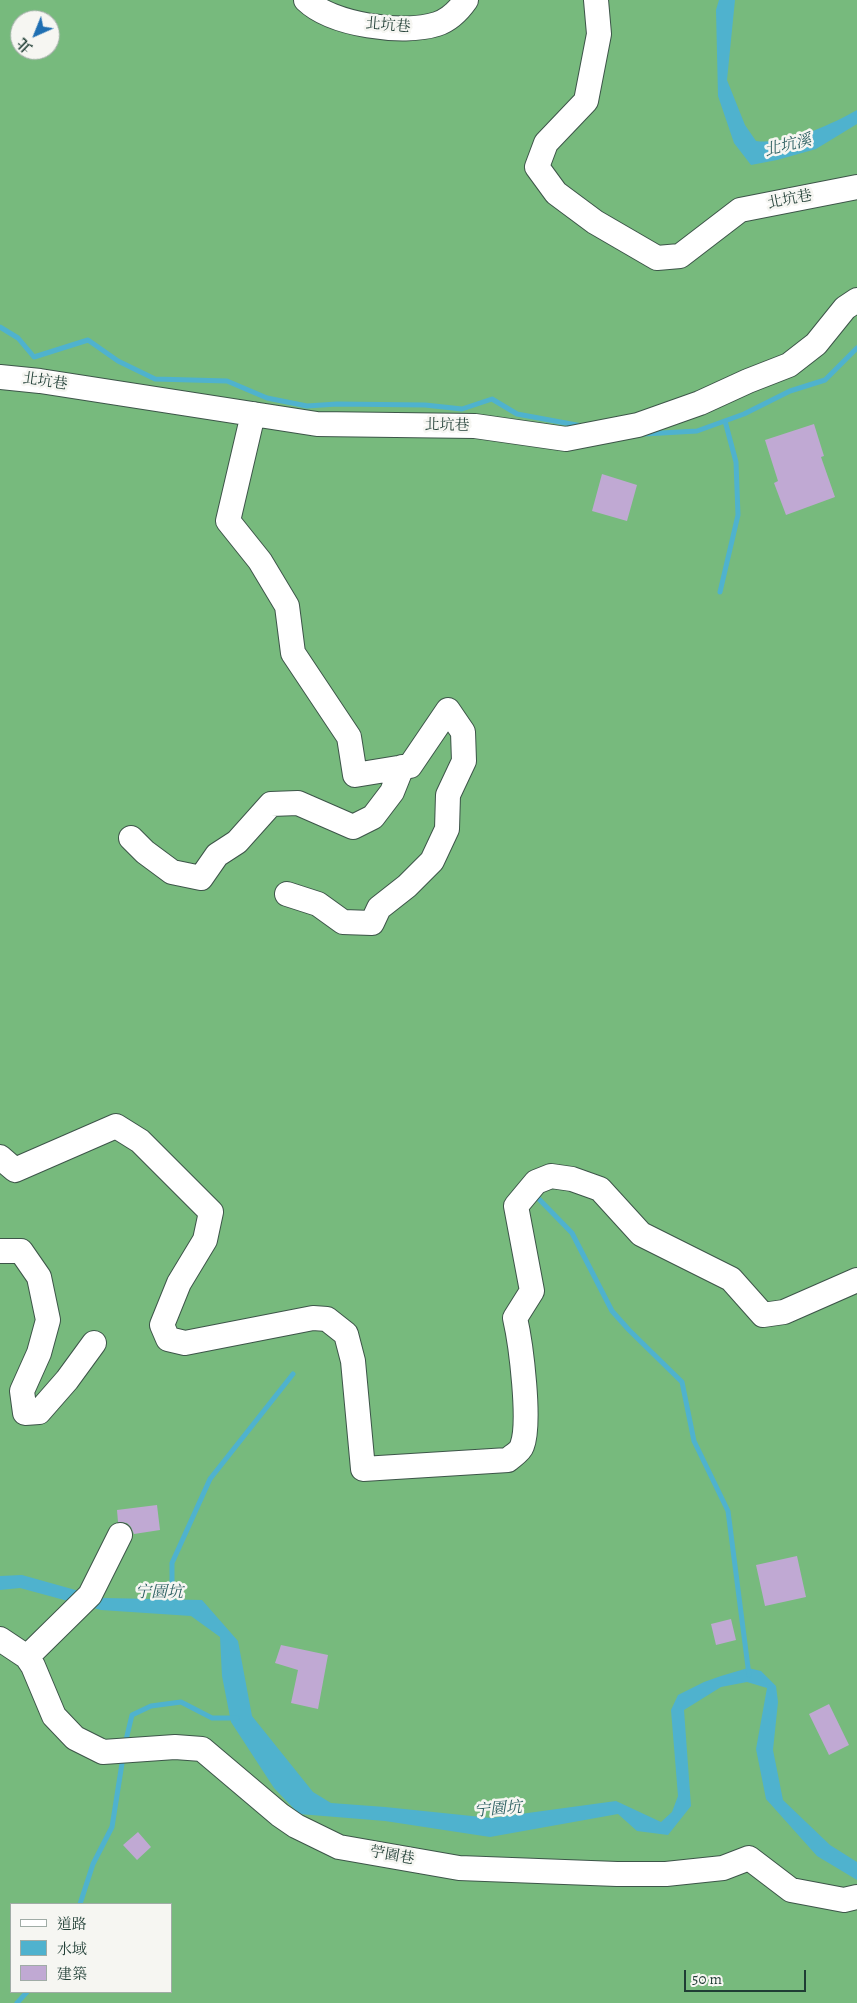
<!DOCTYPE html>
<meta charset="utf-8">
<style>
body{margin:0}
#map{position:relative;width:857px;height:2003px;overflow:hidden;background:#eae0bd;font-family:Alegreya,"Noto Serif TC",serif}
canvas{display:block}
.legend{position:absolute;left:10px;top:1903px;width:162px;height:90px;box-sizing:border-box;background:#f6f6f2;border:1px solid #a0aca6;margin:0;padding:6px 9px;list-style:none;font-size:15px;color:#1f3d34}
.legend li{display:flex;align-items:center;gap:10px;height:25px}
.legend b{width:25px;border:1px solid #a0aca6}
.north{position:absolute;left:10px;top:10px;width:50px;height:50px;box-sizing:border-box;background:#f6f6f2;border:1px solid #a0aca6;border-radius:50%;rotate:224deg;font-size:14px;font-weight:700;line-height:20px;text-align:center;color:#1f3d34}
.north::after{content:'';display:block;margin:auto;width:18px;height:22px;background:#1f6fb2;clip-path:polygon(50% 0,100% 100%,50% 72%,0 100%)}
.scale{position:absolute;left:684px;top:1970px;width:122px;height:22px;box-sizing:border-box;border:2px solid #1f3d34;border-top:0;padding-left:6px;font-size:15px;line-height:18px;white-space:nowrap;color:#1f3d34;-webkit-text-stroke:4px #f6f6f2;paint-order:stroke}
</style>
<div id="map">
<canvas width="857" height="2003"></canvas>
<ul class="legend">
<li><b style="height:6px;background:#fff"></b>道路</li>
<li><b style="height:14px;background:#4fb2ce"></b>水域</li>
<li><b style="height:14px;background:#c0a9d3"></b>建築</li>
</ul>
<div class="north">北</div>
<div class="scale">50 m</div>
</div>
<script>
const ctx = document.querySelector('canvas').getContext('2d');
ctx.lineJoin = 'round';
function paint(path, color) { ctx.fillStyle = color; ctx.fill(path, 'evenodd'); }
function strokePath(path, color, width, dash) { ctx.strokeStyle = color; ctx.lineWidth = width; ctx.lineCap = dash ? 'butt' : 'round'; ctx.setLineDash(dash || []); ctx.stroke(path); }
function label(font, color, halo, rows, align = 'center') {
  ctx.font = font + ' Alegreya,"Noto Serif TC",serif'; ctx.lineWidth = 5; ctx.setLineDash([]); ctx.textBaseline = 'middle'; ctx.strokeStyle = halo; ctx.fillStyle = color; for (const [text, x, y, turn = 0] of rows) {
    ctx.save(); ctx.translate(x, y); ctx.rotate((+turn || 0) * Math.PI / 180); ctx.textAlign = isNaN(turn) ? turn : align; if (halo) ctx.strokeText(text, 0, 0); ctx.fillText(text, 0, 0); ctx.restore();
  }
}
paint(new Path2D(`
 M 0,0 L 857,0 L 857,2003 L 0,2003 ZM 20,20 L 50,20 L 50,50 L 20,50 ZM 11,1904 L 171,1904 L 171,1992 L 11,1992 Z`), '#77ba7d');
paint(new Path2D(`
 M 719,0 L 735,0 L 727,80 L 745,125 L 756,141 C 786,145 831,125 857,110 L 857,124 L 816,149 L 777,160 L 751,165 L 734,143 L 718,96 L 716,10 Z
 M 22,1575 L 104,1598 L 202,1600 L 238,1641 L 252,1716 L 313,1792 L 331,1803 L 385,1807 L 491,1818 L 616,1801 L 661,1822 L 672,1812 L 678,1796 L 671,1710 L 678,1695 L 704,1682 L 721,1676 L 748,1668 L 761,1671 L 776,1686 L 778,1702 L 773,1750 L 783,1800 L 830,1845 L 857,1862 L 857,1880 L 817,1856 L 766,1799 L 756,1749 L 767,1688 L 747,1682 L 721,1687 L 684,1710 L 691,1806 L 668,1835 L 637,1831 L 618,1814 L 490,1837 L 385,1821 L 299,1814 L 274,1788 L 231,1722 L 222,1676 L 220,1637 L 191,1616 L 101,1610 L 20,1588 L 0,1590 L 0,1576 Z`), '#4fb2ce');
strokePath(new Path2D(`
 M 0,327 L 18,338 L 34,357 L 88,340 L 118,361 L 155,379 L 227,381 L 267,398 L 307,406 L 337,404 L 425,405 L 462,409 L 492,399 L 517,414 L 582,426
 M 644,434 L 697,431 L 744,414 L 790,391 L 825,380 L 857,348
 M 720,592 L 738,515 L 736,462 L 725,421
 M 535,1195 L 572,1233 L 612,1311 L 629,1330 L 682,1382 L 694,1441 L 728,1511 L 749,1675
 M 172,1604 L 172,1563 L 210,1479 L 293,1374
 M 125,1744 L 132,1715 L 151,1706 L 181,1702 L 212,1718 L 237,1718
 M 80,1904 L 93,1864 L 112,1827 L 123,1757
 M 17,2003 L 27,1992`), '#4fb2ce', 5);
paint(new Path2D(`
 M 814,424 L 824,456 L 821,457 L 835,497 L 786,515 L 774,483 L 778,481 L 765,440 Z
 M 602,474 L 637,485 L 627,521 L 592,511 Z
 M 157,1505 L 160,1530 L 134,1534 L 131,1527 L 127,1523 L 118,1522 L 117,1510 Z
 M 797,1556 L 806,1597 L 765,1606 L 756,1565 Z
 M 731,1619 L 736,1640 L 716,1645 L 711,1624 Z
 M 281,1645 L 328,1655 L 318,1709 L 291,1703 L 298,1670 L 275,1663 Z
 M 829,1704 L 849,1745 L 829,1755 L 809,1714 Z
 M 138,1832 L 151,1847 L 137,1860 L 123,1845 Z`), '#c0a9d3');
const minor = new Path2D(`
 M 306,0 C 332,25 403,35 437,24 C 449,20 459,10 466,0
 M 596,0 L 599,34 L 586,101 L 546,143 L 537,167 L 556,193 L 595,222 L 657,258 L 680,256 L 740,210 L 857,187
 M 0,377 L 40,381 L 317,424 L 475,426 L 566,439 L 638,425 L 700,403 L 748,381 L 789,365 L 816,344 L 845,308 L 857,300
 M 253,414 L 228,521 L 260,561 L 287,606 L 293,653 L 349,737 L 355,775 L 410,766 L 448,710 L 463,732 L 464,761 L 448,795 L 447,829 L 432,861 L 407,886 L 379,908 L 372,923 L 343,922 L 318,904 L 287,894
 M 131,838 L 145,852 L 172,872 L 201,878 L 217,855 L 237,842 L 271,804 L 298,803 L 353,827 L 373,817 L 392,792 L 402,767
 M 0,1157 L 15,1170 L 116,1126 L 140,1141 L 211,1212 L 205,1240 L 179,1283 L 162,1325 L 168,1339 L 185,1343 L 313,1318 L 327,1319 L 346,1334 L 353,1361 L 363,1469 L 508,1460 C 512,1456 520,1452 522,1446 C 531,1423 521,1344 515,1318 L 532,1291 L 516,1206 L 536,1182 L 551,1176 L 572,1179 L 600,1189 L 641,1234 L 731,1279 L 763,1315 L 784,1312 L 857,1280
 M 0,1251 L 21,1251 L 39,1277 L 48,1320 L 39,1353 L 22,1391 L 25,1413 L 39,1412 L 67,1380 L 94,1343
 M 0,1639 L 27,1657 L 33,1666 L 54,1716 L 75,1738 L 103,1752 L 175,1747 L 202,1749 L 280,1815 L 296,1826 L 339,1847 L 459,1868 L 617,1874 L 666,1874 L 723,1868 L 749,1858 L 791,1890 L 844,1900 L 857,1897
 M 27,1657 L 90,1595 L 120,1535`);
strokePath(minor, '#3d5549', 26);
strokePath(minor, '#fff', 24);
label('15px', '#1f3d34', '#f6f6f2', [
 ["北坑巷",388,26,5],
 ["北坑巷",790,200,-11],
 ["北坑巷",45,382,8],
 ["北坑巷",447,426,1],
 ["苧園巷",392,1856,10]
]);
label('italic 16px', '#2d6062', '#f6f6f2', [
 ["北坑溪",788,146,-14],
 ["宁園坑",159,1593],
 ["宁園坑",498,1810,-5]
]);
</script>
